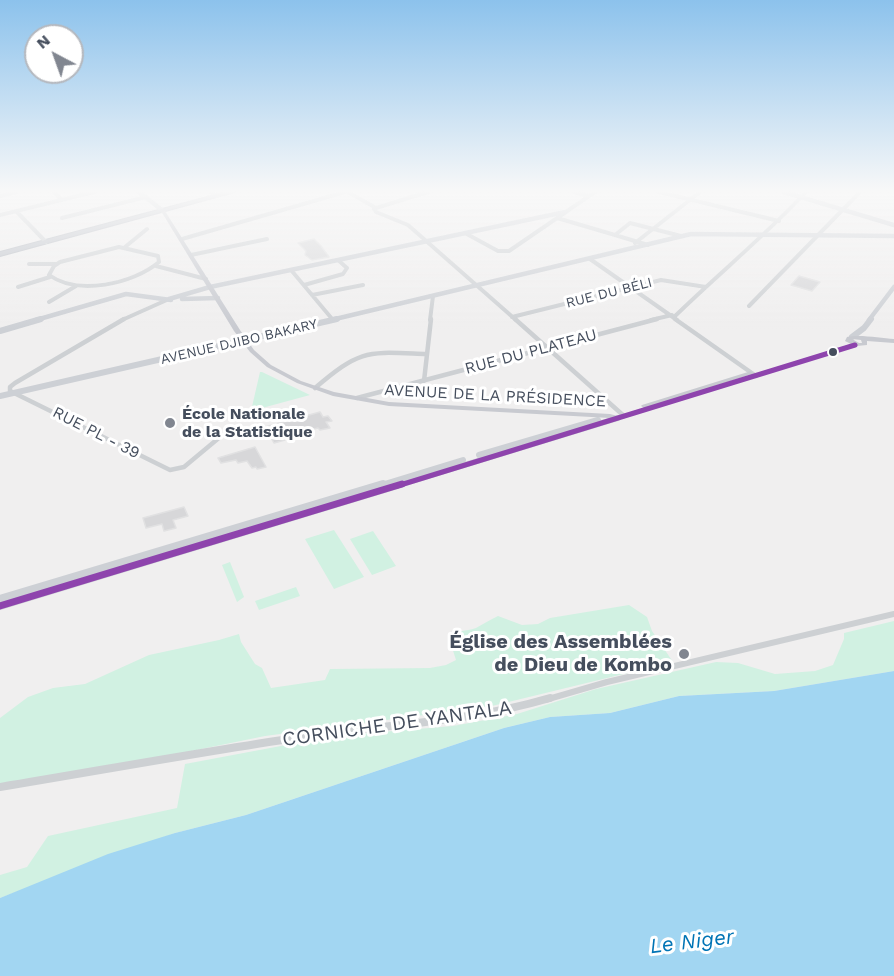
<!DOCTYPE html>
<meta charset="utf-8">
<style>
body{margin:0}
#map{position:relative;width:894px;height:976px;overflow:hidden;background:#f0efef;font-family:"Work Sans",sans-serif}
canvas{display:block}
.north{position:absolute;left:24px;top:24px;width:60px;height:60px;box-sizing:border-box;background:#fff;border:2px solid #b5b8be;border-radius:50%;rotate:319deg;font-size:16px;font-weight:700;line-height:24px;text-align:center;color:#454e5d}
.north::after{content:'';display:block;margin:auto;width:21px;height:27px;background:#818690;clip-path:polygon(50% 0,100% 100%,50% 72%,0 100%)}
</style>
<div id="map">
<canvas width="894" height="976"></canvas>
<div class="north">N</div>
</div>
<script>
const ctx = document.querySelector('canvas').getContext('2d');
ctx.lineJoin = 'round';
function paint(path, color) { ctx.fillStyle = color; ctx.fill(path, 'evenodd'); }
function strokePath(path, color, width, dash) { ctx.strokeStyle = color; ctx.lineWidth = width; ctx.lineCap = dash ? 'butt' : 'round'; ctx.setLineDash(dash || []); ctx.stroke(path); }
function label(font, color, halo, rows, align = 'center') {
  ctx.font = font + ' "Work Sans",sans-serif'; ctx.lineWidth = 6; ctx.setLineDash([]); ctx.textBaseline = 'middle'; ctx.strokeStyle = halo; ctx.fillStyle = color; for (const [text, x, y, turn = 0] of rows) {
    ctx.save(); ctx.translate(x, y); ctx.rotate((+turn || 0) * Math.PI / 180); ctx.textAlign = isNaN(turn) ? turn : align; if (halo) ctx.strokeText(text, 0, 0); ctx.fillText(text, 0, 0); ctx.restore();
  }
}
paint(new Path2D(`
 M 260,372 L 262,372 L 310,395 L 251,411 Z
 M 334,530 L 364,577 L 334,589 L 305,539 Z
 M 373,531 L 396,566 L 372,575 L 350,539 Z
 M 230,562 L 244,597 L 237,602 L 222,565 Z
 M 296,587 L 300,596 L 259,610 L 255,601 Z
 M 629,605 L 647,617 L 652,631 L 673,662 L 492,706 L 265,736 L 133,763 L 0,784 L 0,718 L 28,697 L 53,688 L 85,684 L 149,655 L 219,640 L 239,634 L 241,642 L 255,664 L 262,668 L 271,688 L 325,680 L 330,669 L 430,668 L 446,665 L 456,660 L 449,638 C 457,629 465,632 476,628 C 483,624 490,620 498,616 L 522,625 L 538,624 L 550,618 Z
 M 894,621 L 894,671 L 774,691 L 679,696 L 610,713 L 550,717 L 504,728 L 246,815 L 175,833 L 0,898 L 0,875 L 27,867 L 48,836 L 177,808 L 185,764 L 334,736 L 453,726 L 517,714 L 596,689 L 716,662 L 738,663 L 775,674 L 815,671 L 833,665 L 844,639 L 844,633 Z`), '#d1f1e2');
paint(new Path2D(`
 M 894,671 L 894,976 L 0,976 L 0,898 L 108,854 L 175,833 L 246,815 L 504,728 L 550,717 L 610,713 L 679,696 L 774,691 Z`), '#a2d6f2');
const building = new Path2D(`
 M 314,239 L 321,246 L 329,257 L 312,260 L 305,255 L 306,251 L 298,243 Z
 M 799,276 L 820,282 L 812,291 L 791,285 Z
 M 320,412 L 323,417 L 328,416 L 332,421 L 326,422 L 330,428 L 320,430 L 318,428 L 283,437 L 285,440 L 274,443 L 265,427 Z
 M 255,447 L 266,467 L 257,469 L 256,467 L 252,468 L 247,461 L 238,463 L 236,460 L 221,463 L 218,458 Z
 M 184,507 L 188,516 L 173,520 L 176,528 L 164,531 L 162,524 L 146,528 L 143,518 Z`);
paint(building, '#d7d7d9');
strokePath(building, '#e1e1e2', 1.5);
const highway = new Path2D(`
 M 226,192 L 235,192 L 0,256 L 0,252 Z`);
strokePath(highway, '#b3b7bf', 2);
strokePath(new Path2D(`
 M 54,192 L 62,200
 M 211,192 L 217,196
 M 348,192 L 376,208 L 428,192
 M 574,192 L 589,196
 M 659,192 L 779,221
 M 0,196 L 16,192
 M 376,208 L 374,209 L 376,212 L 408,225 L 516,320
 M 16,211 L 46,242
 M 0,215 L 94,192
 M 62,218 L 146,197
 M 557,218 L 615,235
 M 465,233 L 498,251 L 509,251 L 595,192
 M 182,239 L 345,192
 M 635,243 L 700,192
 M 648,245 L 615,235 L 630,223 L 681,236
 M 119,247 L 158,256 L 159,262 C 133,284 78,296 49,275 L 54,266 L 60,262 Z
 M 125,247 L 147,229
 M 191,255 L 267,239
 M 590,259 L 677,320
 M 29,264 L 56,264
 M 156,266 L 206,279
 M 291,270 L 333,320
 M 304,285 L 343,274 L 347,268 L 338,260
 M 18,287 L 50,277
 M 312,295 L 363,285
 M 49,302 L 76,286
 M 749,306 L 860,192
 M 512,317 L 661,280 L 706,287
 M 674,317 C 717,275 765,236 806,192
 M 122,320 L 169,299
 M 430,320 L 433,296
 M 651,320 L 672,315`), '#cdd0d3', 4);
strokePath(new Path2D(`
 M 124,319 L 15,383 L 10,387 L 10,391 L 170,470 L 184,467 L 220,437
 M 515,319 L 624,416
 M 675,319 L 756,376
 M 424,381 L 431,319
 M 315,388 C 362,348 367,352 427,354
 M 357,398 L 657,319`), '#cdd0d3', 4.5);
strokePath(new Path2D(`
 M 545,700 L 607,682 L 894,614`), '#cdd0d3', 6);
strokePath(new Path2D(`
 M 0,787 C 103,770 206,751 309,736 C 393,724 468,722 550,698`), '#cdd0d3', 8);
strokePath(new Path2D(`
 M 139,192 L 163,211
 M 784,192 L 894,225
 M 169,299 L 210,287 L 565,212
 M 182,299 L 218,298
 M 36,320 L 126,294 L 171,300
 M 331,320 L 691,234 L 894,236
 M 869,320 L 894,287`), '#cdd0d5', 4.5);
strokePath(new Path2D(`
 M 0,331 L 41,319
 M 852,337 L 864,328 L 871,319
 M 0,396 L 337,319
 M 479,455 L 598,420
 M 378,486 L 463,460
 M 396,486 L 618,418`), '#cdd0d5', 6);
strokePath(new Path2D(`
 M 0,599 L 383,484
 M 0,606 L 401,484`), '#cdd0d5', 8);
paint(new Path2D(`
 M 161,210 L 165,211 L 240,330 L 254,350 L 271,365 L 301,381 L 334,392 L 389,402 L 610,414 L 618,416 L 644,408 L 641,406 L 642,405 L 748,372 L 750,371 L 753,373 L 752,374 L 700,391 L 851,344 L 845,341 L 847,337 C 859,334 881,338 894,339 L 894,343 L 867,341 L 867,345 L 857,346 L 618,420 L 610,418 L 389,406 L 333,396 L 297,383 L 267,367 L 250,352 L 234,331 L 161,211 ZM 852,339 L 861,340 L 862,343 L 859,343 Z`), '#c8cad0');
paint(highway, '#bcc0c8');
strokePath(new Path2D(`
 M 397,486 L 855,345`), '#8e44ad', 5);
strokePath(new Path2D(`
 M 0,606 L 402,484`), '#8e44ad', 7);
const sky = ctx.createLinearGradient(0, 0, 0, 329);
sky.addColorStop(0, '#8cc2ec');
sky.addColorStop(0.58, '#f8f8f8');
sky.addColorStop(1, '#f8f8f800');
ctx.fillStyle = sky;
ctx.fillRect(0, 0, 894, 329);
for (const [x, y, r, color] of [
 [833,352,5,"#454e5d"],
 [170,423,6,"#818690"],
 [684,654,6,"#818690"]
]) { const dot = new Path2D(); dot.arc(x, y, r, 0, 2 * Math.PI); ctx.fillStyle = color; ctx.fill(dot); strokePath(dot, '#fff', 2); }
label('14px', '#454e5d', '#fff', [
 ["RUE DU BÉLI",609,293,-14],
 ["AVENUE DJIBO BAKARY",239,342,-13]
]);
label('16px', '#454e5d', '#fff', [
 ["RUE DU PLATEAU",531,352,-15],
 ["AVENUE DE LA PRÉSIDENCE",495,396,3],
 ["RUE PL - 39",96,433,27]
]);
label('bold 16px', '#454e5d', '#fff', [
 ["École Nationale",182,414],
 ["de la Statistique",182,432]
], 'left');
label('bold 20px', '#454e5d', '#fff', [
 ["Église des Assemblées",672,642],
 ["de Dieu de Kombo",672,665]
], 'right');
label('20px', '#454e5d', '#fff', [
 ["CORNICHE DE YANTALA",397,724,-8]
]);
label('italic 21px', '#0074b5', '#fff', [
 ["Le Niger",692,942,-7]
]);
</script>
